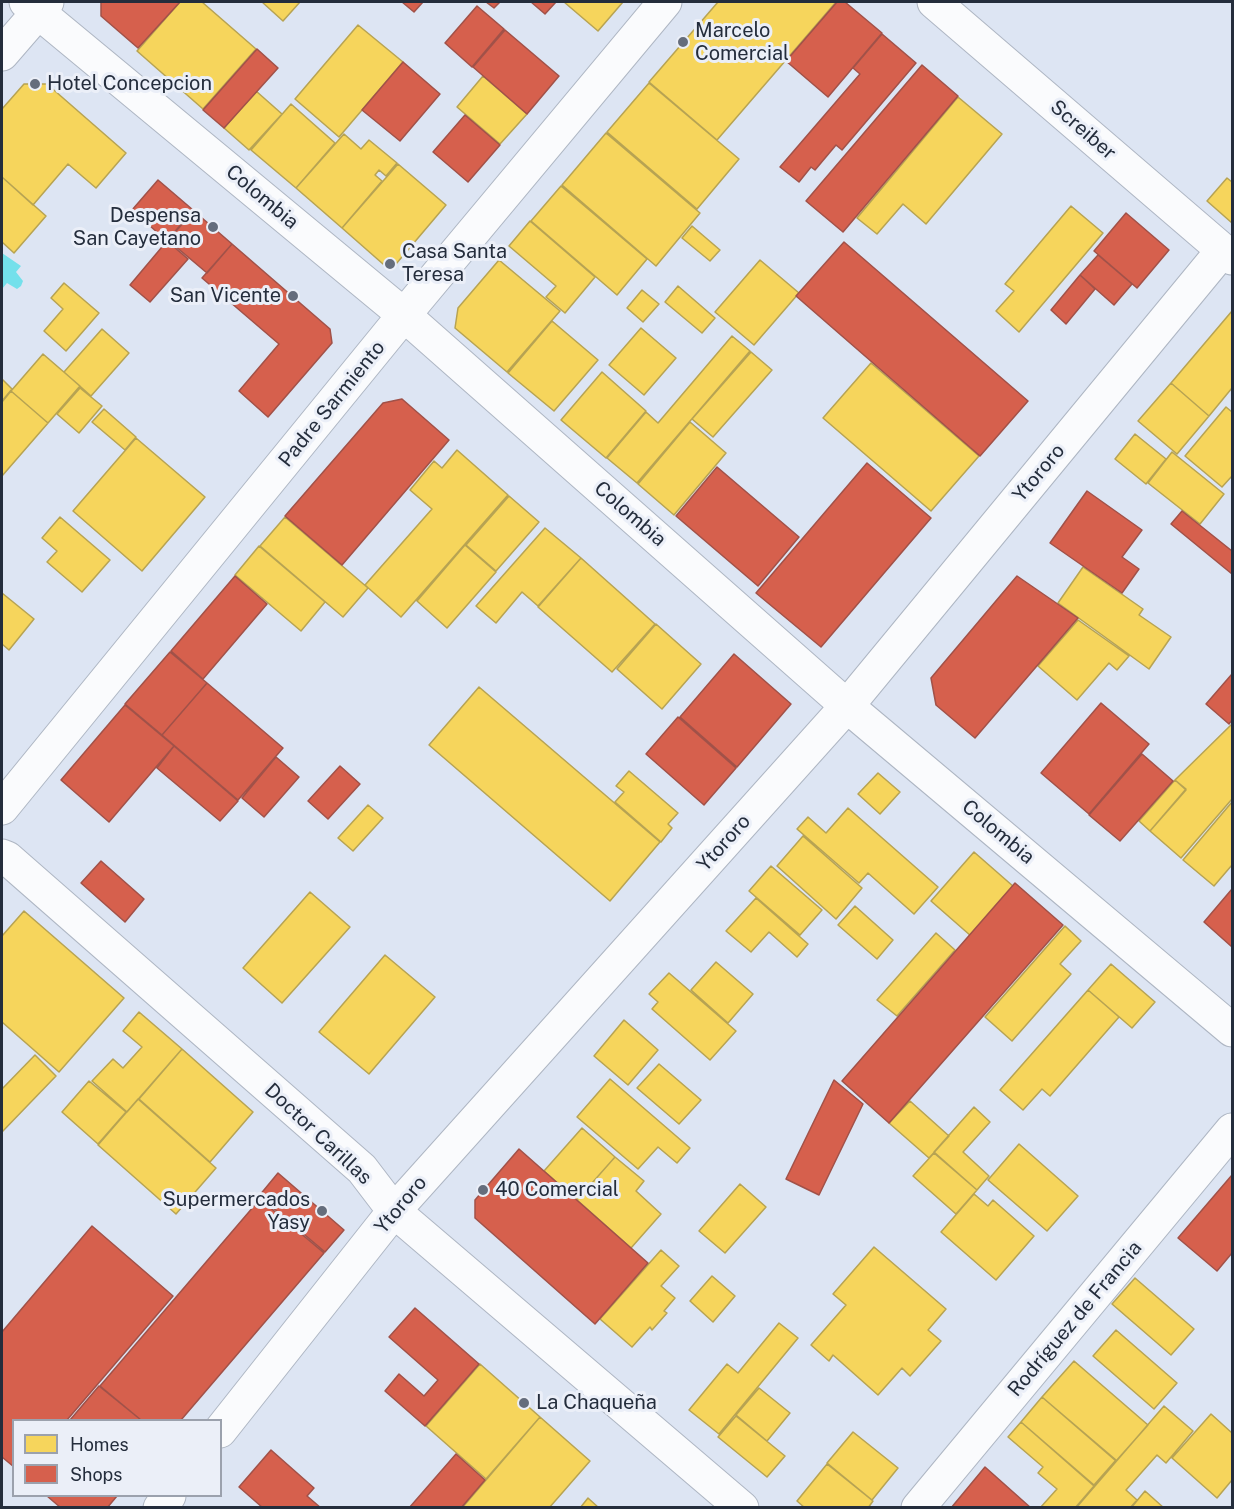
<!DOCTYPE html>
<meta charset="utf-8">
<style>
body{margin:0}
#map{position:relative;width:1234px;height:1509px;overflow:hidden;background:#dde5f3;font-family:"Public Sans",sans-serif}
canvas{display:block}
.frame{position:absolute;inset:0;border:3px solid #242d3c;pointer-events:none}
.legend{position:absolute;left:12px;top:1419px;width:210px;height:78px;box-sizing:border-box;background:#ebeff8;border:2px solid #9ba1ad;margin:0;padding:8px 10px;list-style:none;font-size:18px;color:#242d3c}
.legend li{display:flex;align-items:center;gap:12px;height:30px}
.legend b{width:30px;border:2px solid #9ba1ad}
</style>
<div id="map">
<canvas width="1234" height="1509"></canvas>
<div class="frame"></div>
<ul class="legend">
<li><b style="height:16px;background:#f6d55c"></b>Homes</li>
<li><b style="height:16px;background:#d6604d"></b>Shops</li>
</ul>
</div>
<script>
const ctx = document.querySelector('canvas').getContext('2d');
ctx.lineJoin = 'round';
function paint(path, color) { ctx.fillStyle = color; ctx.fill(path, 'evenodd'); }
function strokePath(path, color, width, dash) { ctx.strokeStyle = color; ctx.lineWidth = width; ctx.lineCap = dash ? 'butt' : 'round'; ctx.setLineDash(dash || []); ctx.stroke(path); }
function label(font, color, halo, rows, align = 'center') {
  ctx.font = font + ' "Public Sans",sans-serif'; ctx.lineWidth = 6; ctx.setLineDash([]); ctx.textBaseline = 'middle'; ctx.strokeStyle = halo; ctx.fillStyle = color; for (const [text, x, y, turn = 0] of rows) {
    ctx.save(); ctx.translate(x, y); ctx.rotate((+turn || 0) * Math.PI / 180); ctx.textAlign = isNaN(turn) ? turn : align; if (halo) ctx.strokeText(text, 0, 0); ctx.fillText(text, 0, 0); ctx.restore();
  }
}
paint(new Path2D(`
 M 2,253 L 21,266 L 16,272 L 23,281 L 21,286 L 17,289 L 7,283 L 2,289 Z`), '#74e0eb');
const homes = new Path2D(`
 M 180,2 L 202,2 L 256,49 L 203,109 L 137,51 Z
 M 262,2 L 300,2 L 283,21 Z
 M 564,2 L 623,2 L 598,31 Z
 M 718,2 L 836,2 L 717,140 L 649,82 Z
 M 358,25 L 403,62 L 339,137 L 295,99 Z
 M 483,76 L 527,114 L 500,144 L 457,107 Z
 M 649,83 L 739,159 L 697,209 L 607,132 Z
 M 24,84 L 47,84 L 126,153 L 96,188 L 68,164 L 33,205 L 2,177 L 2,109 Z
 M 256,91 L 282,114 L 249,150 L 224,128 Z
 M 958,97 L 1002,134 L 926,224 L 903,204 L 877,234 L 857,218 Z
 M 291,104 L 335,143 L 296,188 L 251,150 Z
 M 606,133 L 700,213 L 656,266 L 562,185 Z
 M 344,134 L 361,149 L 369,140 L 397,163 L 386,176 L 379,170 L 375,175 L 382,181 L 342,228 L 296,188 Z
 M 398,164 L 446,205 L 396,264 L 383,264 L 342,228 Z
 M 2,177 L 46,216 L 14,253 L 2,242 Z
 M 1227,178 L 1232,182 L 1232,223 L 1207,201 Z
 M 561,186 L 647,259 L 617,295 L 531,221 Z
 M 1071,206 L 1103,233 L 1019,332 L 996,311 L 1014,291 L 1005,284 Z
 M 530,221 L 595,277 L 565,313 L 546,297 L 556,286 L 509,246 Z
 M 692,226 L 720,250 L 710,261 L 682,238 Z
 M 499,260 L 560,311 L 507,372 L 455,328 L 458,308 Z
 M 760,260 L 799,293 L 754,345 L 715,312 Z
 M 64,283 L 99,313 L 66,351 L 44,331 L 63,309 L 51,298 Z
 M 678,286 L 715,318 L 702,333 L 665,302 Z
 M 642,290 L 659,304 L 643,322 L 627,308 Z
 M 1232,311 L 1232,388 L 1209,416 L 1171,383 Z
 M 552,321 L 598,360 L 554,411 L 508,373 Z
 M 641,328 L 676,358 L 644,395 L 609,365 Z
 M 102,329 L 129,353 L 91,396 L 64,372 Z
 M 732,336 L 750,351 L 637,483 L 607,458 L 646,412 L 658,423 Z
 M 751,352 L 772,370 L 713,437 L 692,419 Z
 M 43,354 L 80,386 L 48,423 L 11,391 Z
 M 871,363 L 979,456 L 931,511 L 823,418 Z
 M 602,372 L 646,411 L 606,458 L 561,420 Z
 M 2,379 L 12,389 L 2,401 Z
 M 1171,383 L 1209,416 L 1177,454 L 1138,421 Z
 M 80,388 L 102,406 L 79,433 L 57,414 Z
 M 11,391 L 48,423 L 2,476 L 2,402 Z
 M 1226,407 L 1232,412 L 1232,476 L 1222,487 L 1185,456 Z
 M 104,409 L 136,437 L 125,450 L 92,422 Z
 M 690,422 L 726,453 L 674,515 L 638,484 Z
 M 1135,434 L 1166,459 L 1146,484 L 1115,459 Z
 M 136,438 L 205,497 L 142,571 L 73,511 Z
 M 457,450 L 508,495 L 401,617 L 365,585 L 432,509 L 410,490 L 434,461 L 442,468 Z
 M 1172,452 L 1224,494 L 1200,524 L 1148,483 Z
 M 509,496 L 539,522 L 496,571 L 466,545 Z
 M 60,517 L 110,560 L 82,592 L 47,562 L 57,551 L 42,538 Z
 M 285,517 L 368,588 L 343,617 L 260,546 Z
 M 545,528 L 581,558 L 538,606 L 522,592 L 496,623 L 476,606 Z
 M 465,545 L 496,572 L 447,628 L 417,601 Z
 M 259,546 L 325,602 L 301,631 L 235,575 Z
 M 581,558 L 655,624 L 612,672 L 538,607 Z
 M 1083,567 L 1143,609 L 1139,615 L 1171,637 L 1149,669 L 1058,603 Z
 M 2,593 L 34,619 L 9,650 L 2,644 Z
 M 1078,620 L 1129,656 L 1117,670 L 1109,663 L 1077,700 L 1038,666 Z
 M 656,624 L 701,664 L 662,709 L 617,669 Z
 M 479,687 L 660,842 L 610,901 L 429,745 Z
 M 1232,724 L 1232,799 L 1181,858 L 1150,831 L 1186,789 L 1175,780 Z
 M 629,771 L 678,813 L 668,824 L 672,828 L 661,842 L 615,802 L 624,792 L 616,786 Z
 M 878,773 L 900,792 L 880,814 L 858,794 Z
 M 1175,780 L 1186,790 L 1150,831 L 1139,821 Z
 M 1232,802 L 1232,865 L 1214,886 L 1183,860 Z
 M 368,805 L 383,818 L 353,851 L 338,838 Z
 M 848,808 L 938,887 L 914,914 L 868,873 L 859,883 L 797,829 L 808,817 L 826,833 Z
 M 803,836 L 862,888 L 836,919 L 777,866 Z
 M 974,852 L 1014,887 L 971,936 L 931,901 Z
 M 771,866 L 822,910 L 800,935 L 749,891 Z
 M 310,892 L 350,927 L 282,1003 L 243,968 Z
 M 756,898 L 808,944 L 797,957 L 769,932 L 751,952 L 726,931 Z
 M 855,906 L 893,940 L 877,959 L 838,925 Z
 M 24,911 L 124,998 L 59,1072 L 2,1022 L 2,936 Z
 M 1065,926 L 1081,941 L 1060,964 L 1071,974 L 1012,1041 L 985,1017 Z
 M 936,933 L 955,950 L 897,1016 L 877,1000 Z
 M 385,955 L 435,997 L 369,1074 L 319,1032 Z
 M 716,962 L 753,994 L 728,1023 L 691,990 Z
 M 1111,964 L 1155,1002 L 1132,1028 L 1088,990 Z
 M 669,973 L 736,1031 L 710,1060 L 652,1009 L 658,1002 L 649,994 Z
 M 1088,990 L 1119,1017 L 1050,1096 L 1042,1089 L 1023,1110 L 1000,1090 Z
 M 139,1012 L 182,1049 L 127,1112 L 92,1081 L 113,1059 L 123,1068 L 142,1047 L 123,1031 Z
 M 624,1020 L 658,1050 L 628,1085 L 594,1056 Z
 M 182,1049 L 253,1112 L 210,1162 L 139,1099 Z
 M 35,1055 L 56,1076 L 2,1132 L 2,1089 Z
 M 659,1064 L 701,1100 L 679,1124 L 637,1088 Z
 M 610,1079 L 690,1148 L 677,1163 L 658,1147 L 638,1169 L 577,1117 Z
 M 89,1081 L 126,1112 L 98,1144 L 62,1112 Z
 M 138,1099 L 216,1168 L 176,1214 L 98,1145 Z
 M 910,1101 L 949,1136 L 929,1158 L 889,1123 Z
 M 974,1107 L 990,1122 L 963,1152 L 989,1176 L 977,1190 L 934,1152 Z
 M 582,1128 L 615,1157 L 577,1200 L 544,1171 Z
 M 1019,1144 L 1078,1196 L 1047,1231 L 988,1180 Z
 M 934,1153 L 977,1190 L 956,1214 L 913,1176 Z
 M 615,1157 L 644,1181 L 636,1191 L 661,1214 L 631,1248 L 577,1200 Z
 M 740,1184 L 766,1207 L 725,1253 L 699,1231 Z
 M 974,1194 L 988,1206 L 993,1200 L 1034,1236 L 996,1280 L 941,1232 Z
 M 874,1247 L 946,1309 L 928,1330 L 941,1341 L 910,1376 L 902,1368 L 878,1395 L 833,1355 L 829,1361 L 811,1345 L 846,1305 L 833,1294 Z
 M 661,1250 L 679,1266 L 661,1286 L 675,1298 L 664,1311 L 667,1313 L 652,1330 L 650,1327 L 632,1347 L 600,1319 Z
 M 712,1276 L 735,1296 L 713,1322 L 690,1301 Z
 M 1135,1278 L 1194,1329 L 1171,1355 L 1112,1304 Z
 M 779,1323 L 798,1338 L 719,1434 L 689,1410 L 727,1364 L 738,1373 Z
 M 1116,1330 L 1177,1383 L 1154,1409 L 1093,1356 Z
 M 1074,1361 L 1148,1425 L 1116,1461 L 1042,1397 Z
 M 480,1364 L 540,1417 L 486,1479 L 426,1426 Z
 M 759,1388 L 790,1413 L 767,1441 L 736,1415 Z
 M 1042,1397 L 1116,1460 L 1094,1485 L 1021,1422 Z
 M 1164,1406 L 1193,1431 L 1166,1463 L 1157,1455 L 1126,1490 L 1137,1500 L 1130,1508 L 1076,1508 Z
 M 1211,1414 L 1232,1433 L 1232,1480 L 1217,1498 L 1172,1458 Z
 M 736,1416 L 785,1456 L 767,1477 L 718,1437 Z
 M 540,1417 L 590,1461 L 549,1508 L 462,1508 Z
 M 1021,1422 L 1094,1486 L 1075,1508 L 1040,1508 L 1057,1489 L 1038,1473 L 1043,1467 L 1008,1437 Z
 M 853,1432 L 898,1468 L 872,1500 L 827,1463 Z
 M 827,1464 L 873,1501 L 868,1508 L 805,1508 L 797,1501 Z
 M 1145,1491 L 1164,1508 L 1131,1508 Z
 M 588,1498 L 599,1508 L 580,1508 Z`);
paint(homes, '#f6d55c');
strokePath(homes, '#b7a352', 1.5);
const shops = new Path2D(`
 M 101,2 L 180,2 L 138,48 L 101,16 Z
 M 402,2 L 423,2 L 414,12 Z
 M 486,2 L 500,2 L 494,8 Z
 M 531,2 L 556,2 L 545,14 Z
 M 837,2 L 845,2 L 882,33 L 828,97 L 786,61 Z
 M 477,6 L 504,29 L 472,67 L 445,43 Z
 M 505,30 L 559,76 L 527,114 L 473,67 Z
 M 882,34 L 916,63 L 842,150 L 836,145 L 815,170 L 811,167 L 799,182 L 780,167 L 860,74 L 853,68 Z
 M 257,49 L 278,68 L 224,128 L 203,110 Z
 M 403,62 L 440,94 L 400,141 L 362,110 Z
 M 922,65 L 958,96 L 843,232 L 806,201 Z
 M 465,115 L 500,145 L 468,182 L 433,152 Z
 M 158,180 L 193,210 L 167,241 L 132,210 Z
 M 194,211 L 232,244 L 207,273 L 168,240 Z
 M 1126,213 L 1169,250 L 1137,288 L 1094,251 Z
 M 167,241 L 188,259 L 150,302 L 130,285 Z
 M 844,242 L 1028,401 L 980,456 L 796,296 Z
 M 232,244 L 330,329 L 332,343 L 268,417 L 239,391 L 279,344 L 202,278 Z
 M 1098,255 L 1132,284 L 1114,305 L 1080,275 Z
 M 1080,275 L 1095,289 L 1066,324 L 1051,310 Z
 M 402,399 L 449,440 L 342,565 L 285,516 L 383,403 Z
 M 867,463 L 931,518 L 821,647 L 756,593 Z
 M 717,467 L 799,537 L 758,586 L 676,516 Z
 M 1087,491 L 1142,530 L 1122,557 L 1139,569 L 1122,593 L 1050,543 Z
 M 1182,511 L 1232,551 L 1232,574 L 1171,524 Z
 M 235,576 L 267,604 L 203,679 L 171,651 Z
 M 1017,576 L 1078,618 L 975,738 L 936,705 L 931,678 Z
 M 170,652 L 207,683 L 162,735 L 125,704 Z
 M 734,654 L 791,704 L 737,767 L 680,717 Z
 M 1232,674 L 1232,720 L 1229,724 L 1206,704 Z
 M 207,683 L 283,748 L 238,800 L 162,735 Z
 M 1101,703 L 1149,744 L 1089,814 L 1041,773 Z
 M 125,705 L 174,746 L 109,822 L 61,780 Z
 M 678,717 L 736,768 L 704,805 L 646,754 Z
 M 174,746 L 238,801 L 220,821 L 157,768 Z
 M 1142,754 L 1173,781 L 1120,841 L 1089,815 Z
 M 276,757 L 299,777 L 264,817 L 242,798 Z
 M 340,766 L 360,784 L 328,819 L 308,801 Z
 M 101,861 L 144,899 L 125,922 L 81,883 Z
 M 1015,883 L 1063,925 L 889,1123 L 842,1081 Z
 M 1232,889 L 1232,947 L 1204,922 Z
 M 834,1080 L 863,1104 L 819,1195 L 786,1179 Z
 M 519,1149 L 648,1263 L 595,1324 L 475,1218 L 475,1200 Z
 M 278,1173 L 344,1230 L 325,1252 L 259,1196 Z
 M 1232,1175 L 1232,1253 L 1217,1271 L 1178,1238 Z
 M 260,1199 L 324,1253 L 181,1420 L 141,1420 L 100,1386 Z
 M 92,1226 L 173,1296 L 67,1420 L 14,1420 L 14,1467 L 2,1457 L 2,1332 Z
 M 415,1308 L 479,1364 L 425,1426 L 385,1391 L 399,1374 L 424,1396 L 438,1380 L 389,1337 Z
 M 99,1386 L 141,1420 L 70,1420 Z
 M 271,1450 L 314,1488 L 307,1496 L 321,1508 L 263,1508 L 239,1487 Z
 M 456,1454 L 485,1480 L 461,1508 L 409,1508 Z
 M 985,1467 L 1031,1508 L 951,1508 Z
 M 47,1496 L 117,1496 L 107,1508 L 61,1508 Z`);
paint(shops, '#d6604d');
strokePath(shops, '#a15148', 1.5);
const minor = new Path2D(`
 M 26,2 L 404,315 L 847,706 L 1232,1030
 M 934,2 L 1232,258
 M 2,54 L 47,2
 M 2,808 L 404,315 L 665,2
 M 2,856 L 7,858 L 362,1169 L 394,1211 L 742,1508
 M 220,1431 L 394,1211 L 847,706 L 1223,250
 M 160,1508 L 169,1496
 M 918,1508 L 1232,1130`);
strokePath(minor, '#aeb6c3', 35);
strokePath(minor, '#fafbfd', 33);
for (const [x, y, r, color] of [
 [683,42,6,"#656d7c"],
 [35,84,6,"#656d7c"],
 [213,227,6,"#656d7c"],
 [390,264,6,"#656d7c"],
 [293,296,6,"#656d7c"],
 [483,1190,6,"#656d7c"],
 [322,1211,6,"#656d7c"],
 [524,1403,6,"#656d7c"]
]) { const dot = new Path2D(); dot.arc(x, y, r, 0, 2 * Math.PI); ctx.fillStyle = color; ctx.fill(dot); strokePath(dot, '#ebeff8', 2); }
label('20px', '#242d3c', '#ebeff8', [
 ["Marcelo",695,31],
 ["Comercial",695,54],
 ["Hotel Concepcion",47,84],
 ["Despensa",201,216,"right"],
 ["San Cayetano",201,239,"right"],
 ["Casa Santa",402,252],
 ["Teresa",402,275],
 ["San Vicente",281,296,"right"],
 ["40 Comercial",495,1190],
 ["Supermercados",310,1200,"right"],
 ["Yasy",310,1223,"right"],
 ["La Chaqueña",536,1403]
], 'left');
label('20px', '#242d3c', '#ebeff8', [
 ["Screiber",1083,130,41],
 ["Colombia",262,197,40],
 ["Padre Sarmiento",332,404,-51],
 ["Ytororo",1039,473,-50],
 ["Colombia",630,514,41],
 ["Colombia",998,832,40],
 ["Ytororo",724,843,-48],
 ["Doctor Carillas",318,1134,43],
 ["Ytororo",401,1205,-50],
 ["Rodríguez de Francia",1075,1319,-50]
]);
</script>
